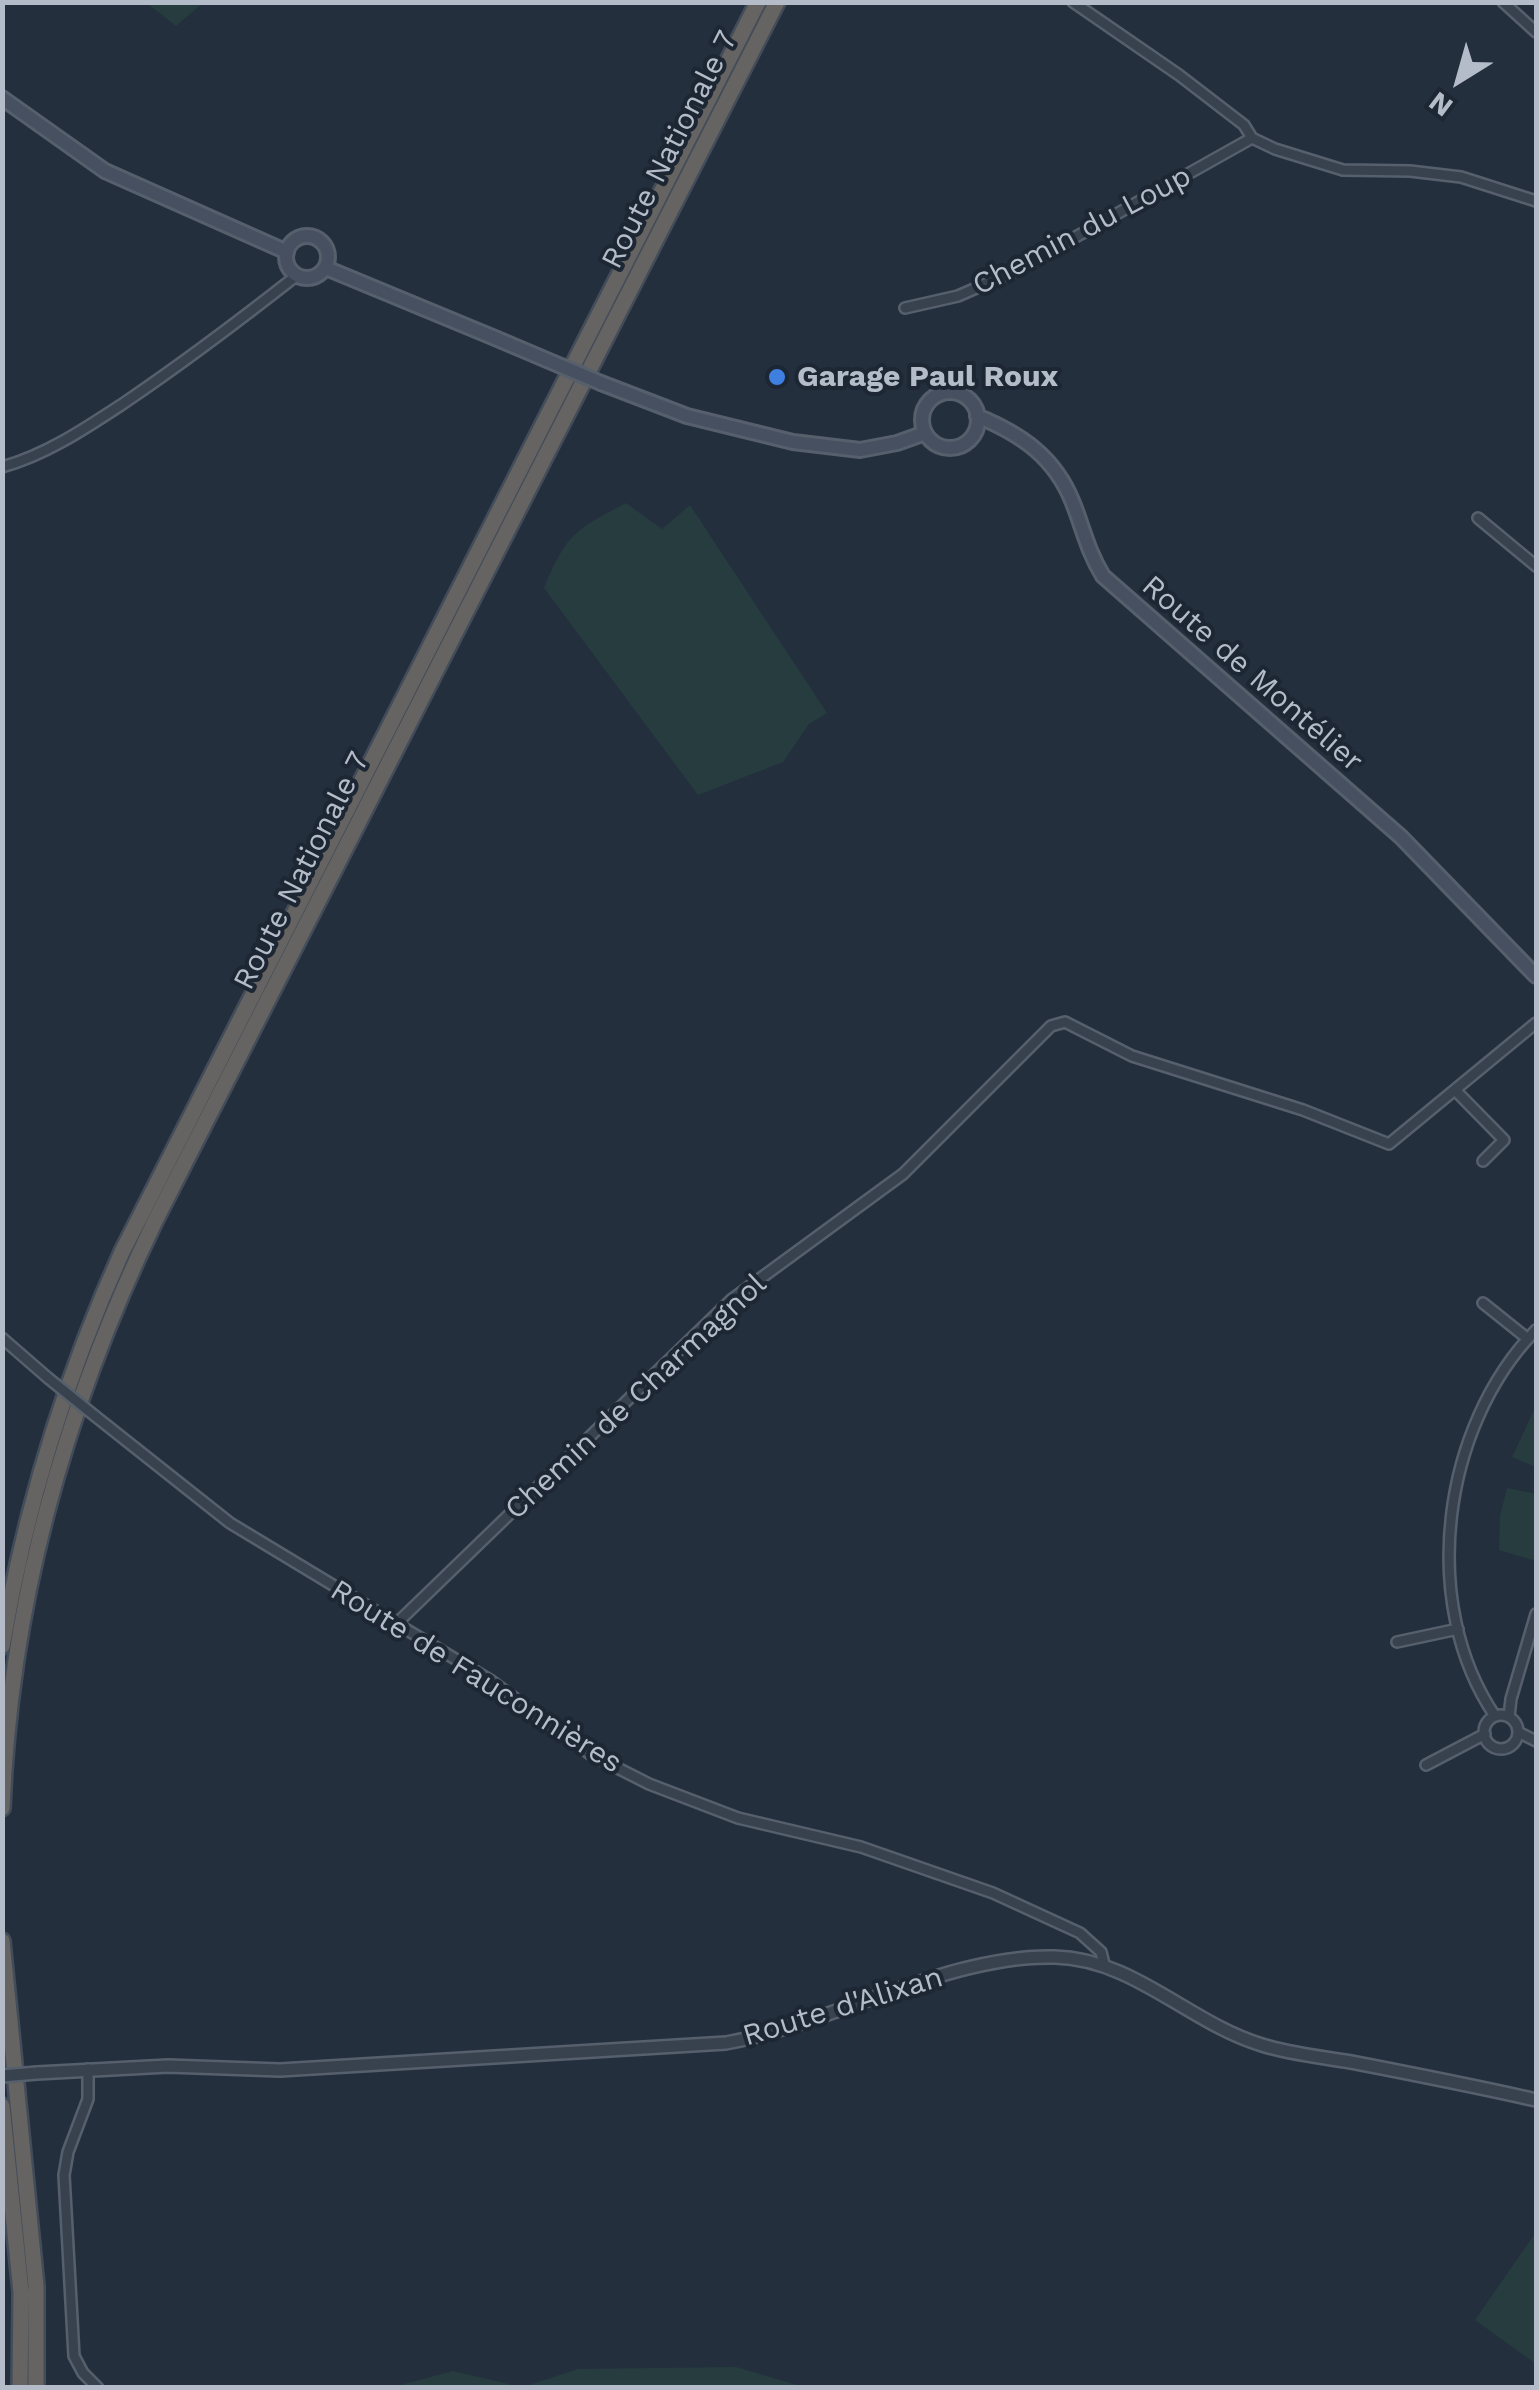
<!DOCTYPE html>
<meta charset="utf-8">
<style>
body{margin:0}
#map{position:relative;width:1539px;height:2390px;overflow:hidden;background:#242f3e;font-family:"Work Sans",sans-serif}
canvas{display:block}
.frame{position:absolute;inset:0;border:5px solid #b4bcc9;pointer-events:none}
.north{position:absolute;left:1409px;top:30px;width:100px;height:100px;-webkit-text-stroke:8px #1d2633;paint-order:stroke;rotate:217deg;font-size:28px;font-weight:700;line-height:40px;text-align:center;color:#b4bcc9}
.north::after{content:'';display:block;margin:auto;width:35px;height:45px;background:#b4bcc9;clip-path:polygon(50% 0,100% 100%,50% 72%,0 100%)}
</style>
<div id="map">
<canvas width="1539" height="2390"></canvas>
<div class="frame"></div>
<div class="north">N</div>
</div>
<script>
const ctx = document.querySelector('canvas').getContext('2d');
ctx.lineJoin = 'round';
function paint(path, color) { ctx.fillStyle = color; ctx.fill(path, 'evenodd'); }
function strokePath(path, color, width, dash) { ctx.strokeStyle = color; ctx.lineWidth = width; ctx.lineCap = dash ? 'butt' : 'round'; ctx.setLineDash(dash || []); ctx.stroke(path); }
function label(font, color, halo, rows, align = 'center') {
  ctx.font = font + ' "Work Sans",sans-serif'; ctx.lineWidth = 8; ctx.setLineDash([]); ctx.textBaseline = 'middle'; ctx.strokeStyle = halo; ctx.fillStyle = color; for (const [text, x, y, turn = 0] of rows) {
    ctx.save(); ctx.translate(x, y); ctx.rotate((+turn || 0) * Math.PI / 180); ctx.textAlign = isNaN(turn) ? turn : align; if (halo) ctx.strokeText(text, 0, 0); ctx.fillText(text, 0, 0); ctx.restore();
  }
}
paint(new Path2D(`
 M 147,3 L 203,3 L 176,26 Z
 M 626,503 L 662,529 L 690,505 L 827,713 L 809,724 L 783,762 L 698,795 L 544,588 C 567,533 575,530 626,503 Z
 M 1536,1406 L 1536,1467 L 1512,1457 Z
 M 1507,1488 L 1536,1494 L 1536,1561 L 1499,1550 L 1500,1516 Z
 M 1536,2232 L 1536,2364 L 1475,2320 Z
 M 736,2367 L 804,2387 L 523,2387 L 578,2369 Z
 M 453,2371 L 521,2387 L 393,2387 Z`), '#263c3f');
const minor = new Path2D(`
 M 1073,2 L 1179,75 L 1244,125 L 1252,138 L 1275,149 L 1343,170 L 1410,171 L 1461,177 L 1536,201
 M 1503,2 L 1536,32
 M 905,308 L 958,296 L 1015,271 L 1252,138
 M 2,467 C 46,455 86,428 124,403 C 183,363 240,320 296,276
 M 1478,518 L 1536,566
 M 1455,1090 L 1504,1140 L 1483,1161
 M 1483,1303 L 1528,1339
 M 2,1338 L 48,1378
 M 95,1416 L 230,1523 L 490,1680 L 590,1754 L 649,1784 L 738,1818 L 861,1847 L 993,1893 L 1080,1933 L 1101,1952 L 1104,1964
 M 396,1624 L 731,1300 L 903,1174 L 1051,1026 L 1065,1022 L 1132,1056 L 1303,1110 L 1389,1144 L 1536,1023
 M 1397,1642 L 1458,1629
 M1484 1732a17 17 0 1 1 34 0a17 17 0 1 1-34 0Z
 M 1495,1716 C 1418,1603 1442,1426 1536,1330
 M 1509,1717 L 1511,1699 L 1536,1614
 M 1518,1732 L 1536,1741
 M 1426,1765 L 1485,1734
 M 88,2069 L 88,2099 L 68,2152 L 64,2175 L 74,2356 L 83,2373 L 98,2388`);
const tertiary = new Path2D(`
 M 37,2073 L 168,2066 L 280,2070 L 726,2043 C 832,2024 949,1954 1055,1957 C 1134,1959 1189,2023 1262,2045 C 1290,2054 1322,2057 1351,2062 C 1413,2074 1475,2086 1536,2100`);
const secondary = new Path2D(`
 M 2,98 L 105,171 L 287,252
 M286 257a21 21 0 1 1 42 0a21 21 0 1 1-42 0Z
 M 326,268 L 495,338
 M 601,383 L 687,416 L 793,442 L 860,450 L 897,443 L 925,433
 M922 420a28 28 0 1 1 56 0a28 28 0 1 1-56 0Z
 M 977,416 C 1021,434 1055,457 1073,503 C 1083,528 1088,552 1103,576 L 1401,837 L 1536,976`);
const trunk = new Path2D(`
 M 2,1646 C 25,1509 65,1378 122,1252 L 758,2
 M 2,1808 C 10,1603 66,1405 155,1221 L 777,2
 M 2,1941 L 36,2286 L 36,2388
 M 2,2106 L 21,2292 L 20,2388`);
strokePath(minor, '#565f6c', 14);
strokePath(tertiary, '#565f6c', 16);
strokePath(secondary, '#565f6c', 18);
strokePath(trunk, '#434c59', 20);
strokePath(minor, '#38414e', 9);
strokePath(tertiary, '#38414e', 11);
strokePath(secondary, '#465061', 12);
strokePath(trunk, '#656462', 15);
const minorBridge = new Path2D(`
 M 48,1378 L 95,1416`);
const tertiaryBridge = new Path2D(`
 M 2,2076 L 37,2073`);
const secondaryBridge = new Path2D(`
 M 495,338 L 601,383`);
strokePath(minorBridge, '#565f6c', 14, []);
strokePath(tertiaryBridge, '#565f6c', 16, []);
strokePath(secondaryBridge, '#565f6c', 18, []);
strokePath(minorBridge, '#38414e', 9);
strokePath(tertiaryBridge, '#38414e', 11);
strokePath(secondaryBridge, '#465061', 12);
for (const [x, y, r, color] of [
 [777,377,10,"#3f7fe0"]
]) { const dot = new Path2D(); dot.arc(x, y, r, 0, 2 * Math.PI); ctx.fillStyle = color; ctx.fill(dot); strokePath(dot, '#1d2633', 4); }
label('30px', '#b4bcc9', '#1d2633', [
 ["Route Nationale 7",670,150,-63],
 ["Chemin du Loup",1082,231,-28],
 ["Route de Montélier",1252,674,41],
 ["Route Nationale 7",302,871,-63],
 ["Chemin de Charmagnol",636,1397,-43],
 ["Route de Fauconnières",476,1677,32],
 ["Route d'Alixan",843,2007,-17]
]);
label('bold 30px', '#b4bcc9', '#1d2633', [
 ["Garage Paul Roux",797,377]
], 'left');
</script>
